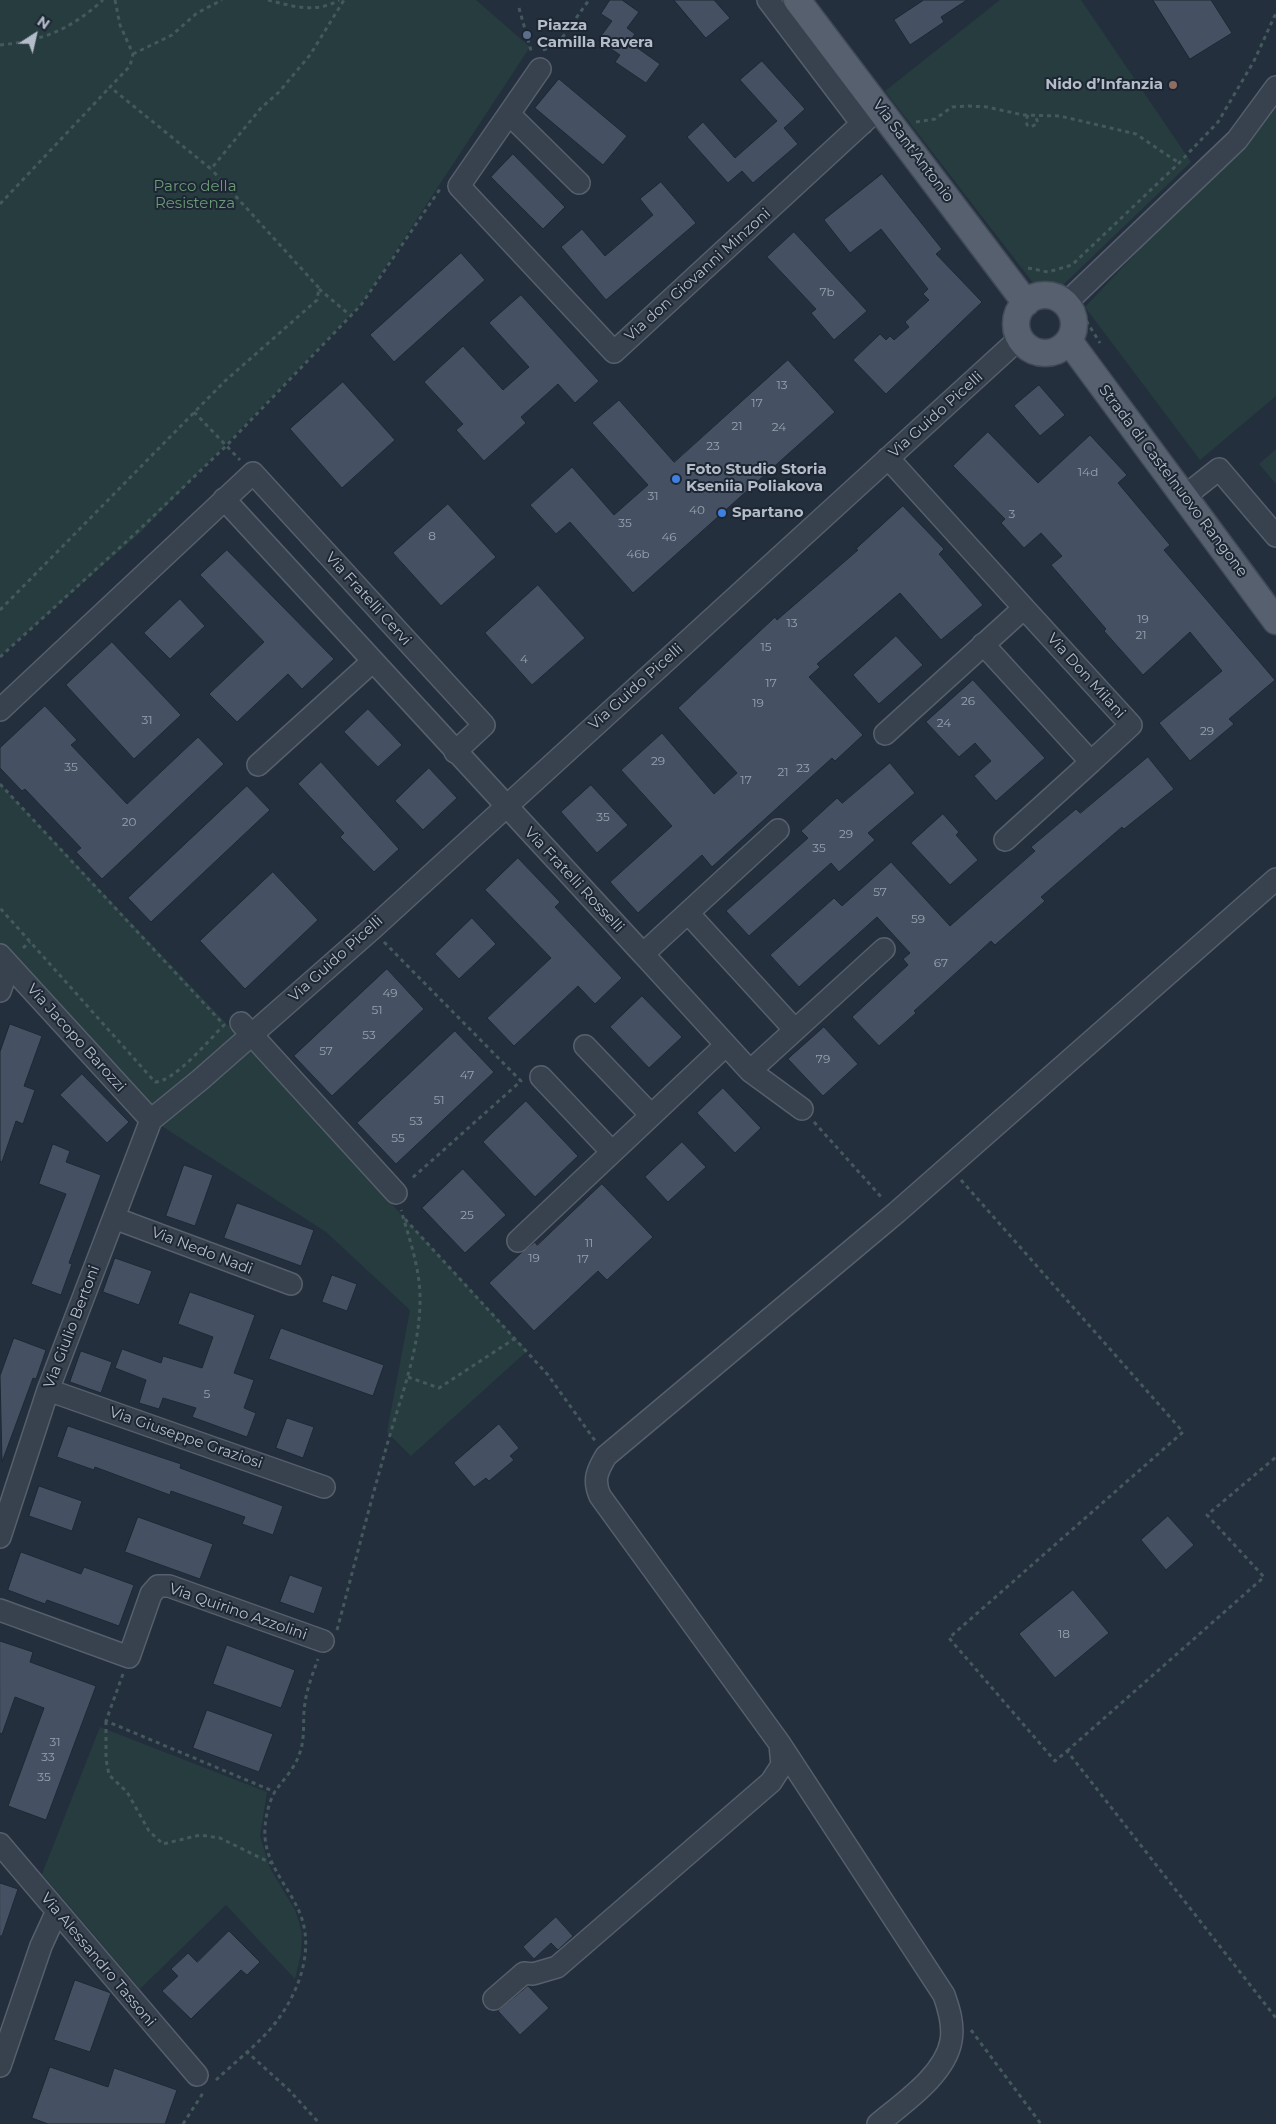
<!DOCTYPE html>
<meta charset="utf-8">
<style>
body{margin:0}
#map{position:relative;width:1276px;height:2124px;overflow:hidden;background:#242f3e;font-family:Montserrat,sans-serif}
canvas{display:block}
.north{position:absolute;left:10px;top:10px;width:50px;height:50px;-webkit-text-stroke:4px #1d2633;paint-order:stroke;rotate:35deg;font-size:14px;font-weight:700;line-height:20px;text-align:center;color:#b4bcc9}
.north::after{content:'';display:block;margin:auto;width:18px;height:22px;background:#b4bcc9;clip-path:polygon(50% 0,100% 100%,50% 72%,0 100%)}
</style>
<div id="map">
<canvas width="1276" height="2124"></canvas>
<div class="north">N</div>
</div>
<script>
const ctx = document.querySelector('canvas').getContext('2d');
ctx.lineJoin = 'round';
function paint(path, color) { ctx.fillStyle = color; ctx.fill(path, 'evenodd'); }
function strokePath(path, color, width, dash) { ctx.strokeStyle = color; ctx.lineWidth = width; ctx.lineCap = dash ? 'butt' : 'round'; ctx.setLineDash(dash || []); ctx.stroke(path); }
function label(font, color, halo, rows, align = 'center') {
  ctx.font = font + ' Montserrat,sans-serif'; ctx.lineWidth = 4; ctx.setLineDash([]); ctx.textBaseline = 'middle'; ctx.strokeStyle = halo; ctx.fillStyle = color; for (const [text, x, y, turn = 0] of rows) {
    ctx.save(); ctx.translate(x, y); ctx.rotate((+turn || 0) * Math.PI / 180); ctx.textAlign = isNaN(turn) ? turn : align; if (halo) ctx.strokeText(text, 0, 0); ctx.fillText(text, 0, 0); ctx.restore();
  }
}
paint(new Path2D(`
 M 0,0 L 476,0 L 530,47 L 361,304 L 141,532 L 0,656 Z
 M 1000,0 L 1081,0 L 1191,162 L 1062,286 L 1042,282 L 1034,284 L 885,91 Z
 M 1276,105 L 1276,396 L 1200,460 L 1085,307 Z
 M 1276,449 L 1276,484 L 1259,464 Z
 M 0,784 L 243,1041 L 151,1117 L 0,952 Z
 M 244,1044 L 527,1351 L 411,1456 L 387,1432 L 410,1310 L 326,1232 L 154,1121 Z
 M 100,1727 L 267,1792 L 260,1836 L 270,1868 L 295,1910 L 299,1922 L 302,1934 L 301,1953 L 295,1979 L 226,1905 L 140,1989 L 42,1874 Z`), '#263c3f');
const building = new Path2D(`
 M 610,0 L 622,0 L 639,12 L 627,28 L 635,34 L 629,42 L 660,64 L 646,83 L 615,62 L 620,55 L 598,40 L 612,21 L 601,14 Z
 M 674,0 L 714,0 L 730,18 L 706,38 Z
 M 924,0 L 967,0 L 941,17 L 944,22 L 910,45 L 894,20 Z
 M 1153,0 L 1211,0 L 1232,33 L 1190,59 Z
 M 762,61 L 805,109 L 784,128 L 798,144 L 753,183 L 742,171 L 728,183 L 687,137 L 703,122 L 735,158 L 777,121 L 740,80 Z
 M 559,79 L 627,136 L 603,165 L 535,108 Z
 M 513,154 L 565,207 L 543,229 L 491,177 Z
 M 882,174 L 942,249 L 936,254 L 982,302 L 886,394 L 853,360 L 880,334 L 886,340 L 890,336 L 894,340 L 909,327 L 905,322 L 929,300 L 923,294 L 928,289 L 881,229 L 850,253 L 824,220 Z
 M 661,182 L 696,223 L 606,300 L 561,247 L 582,229 L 605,256 L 653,215 L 640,199 Z
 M 794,232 L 867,311 L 834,340 L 811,313 L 816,309 L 767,257 Z
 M 461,253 L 485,280 L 394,362 L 370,335 Z
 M 521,295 L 599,381 L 575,403 L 558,384 L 521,417 L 526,423 L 484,461 L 456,430 L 463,424 L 424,382 L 463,346 L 503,390 L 529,367 L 489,323 Z
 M 788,360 L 835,412 L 633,593 L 570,522 L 556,534 L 530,505 L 572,467 L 614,515 L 648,485 L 592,423 L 619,400 L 674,462 Z
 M 343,382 L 395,440 L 342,488 L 290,429 Z
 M 1039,385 L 1065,415 L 1040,436 L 1014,406 Z
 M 988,432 L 1038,483 L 1090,435 L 1127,475 L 1118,483 L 1170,545 L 1164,550 L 1275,680 L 1229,719 L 1234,724 L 1190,761 L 1159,723 L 1222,671 L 1190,632 L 1143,675 L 1104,631 L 1106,629 L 1051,565 L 1062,556 L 1041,533 L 1024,548 L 1001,523 L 1005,519 L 953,466 Z
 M 448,504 L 496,557 L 441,606 L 393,553 Z
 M 903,506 L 944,549 L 939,554 L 983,605 L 941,640 L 900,593 L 817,664 L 820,667 L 809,677 L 863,735 L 835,761 L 832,758 L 712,867 L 702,855 L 638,913 L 610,882 L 672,826 L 621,770 L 662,733 L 714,794 L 737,773 L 678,708 L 775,617 L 777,620 L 858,550 L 856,549 Z
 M 227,550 L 334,659 L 302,689 L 288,674 L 237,722 L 209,694 L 264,642 L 200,575 Z
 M 538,585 L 585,638 L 532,685 L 485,633 Z
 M 180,599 L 205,626 L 170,659 L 144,633 Z
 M 896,636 L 923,665 L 879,704 L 853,675 Z
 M 112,642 L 181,715 L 134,759 L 66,685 Z
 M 973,680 L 1045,758 L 996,801 L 974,776 L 991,761 L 975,743 L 959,757 L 926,722 Z
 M 45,706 L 77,740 L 71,745 L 127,804 L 198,737 L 224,764 L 102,879 L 76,852 L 81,848 L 25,789 L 22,791 L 0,768 L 0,748 Z
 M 368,709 L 402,745 L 378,767 L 344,732 Z
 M 1148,757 L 1174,789 L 1124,829 L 1122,827 L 1041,897 L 1045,901 L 995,945 L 991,941 L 914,1011 L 916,1013 L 879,1046 L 852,1017 L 908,965 L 903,959 L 910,953 L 877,917 L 799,987 L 770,955 L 834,898 L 842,906 L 891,862 L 950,926 L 1035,851 L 1031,847 L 1076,809 L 1080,813 Z
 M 321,762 L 399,849 L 374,872 L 340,837 L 344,833 L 298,784 Z
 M 890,763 L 915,793 L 868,833 L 875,840 L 839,872 L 831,863 L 749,936 L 726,911 L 808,838 L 801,831 L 837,798 L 842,803 Z
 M 429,768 L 457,798 L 423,830 L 395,801 Z
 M 591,785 L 628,825 L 597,853 L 561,812 Z
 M 247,786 L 270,810 L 151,922 L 128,898 Z
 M 943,814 L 959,832 L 956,835 L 978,860 L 950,885 L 911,843 Z
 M 518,858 L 560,902 L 555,907 L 622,978 L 595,1004 L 578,986 L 514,1046 L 487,1018 L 551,958 L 485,890 Z
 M 273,872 L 318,920 L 245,989 L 200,941 Z
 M 472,918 L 496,944 L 459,979 L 435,954 Z
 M 387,969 L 424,1009 L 332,1096 L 294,1056 Z
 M 642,996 L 682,1037 L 649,1068 L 610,1027 Z
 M 10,1024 L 42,1036 L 24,1086 L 35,1090 L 23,1124 L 16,1121 L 2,1162 L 0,1161 L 0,1052 Z
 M 824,1027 L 858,1064 L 823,1096 L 788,1059 Z
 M 455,1031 L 494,1072 L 396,1164 L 357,1123 Z
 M 82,1074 L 129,1122 L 107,1143 L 60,1095 Z
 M 723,1088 L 761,1128 L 735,1153 L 697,1113 Z
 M 526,1101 L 578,1156 L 535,1197 L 483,1142 Z
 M 682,1142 L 706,1167 L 668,1202 L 645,1177 Z
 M 53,1144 L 70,1151 L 66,1162 L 101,1175 L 69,1263 L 72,1264 L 61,1295 L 31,1284 L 66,1194 L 39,1184 Z
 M 184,1165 L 213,1175 L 195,1226 L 166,1216 Z
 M 463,1169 L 506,1215 L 465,1253 L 422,1208 Z
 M 602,1184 L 653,1237 L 607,1280 L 598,1271 L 534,1331 L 489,1283 L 521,1253 L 535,1242 L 537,1245 Z
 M 237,1203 L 314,1230 L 301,1266 L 224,1238 Z
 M 115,1258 L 152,1271 L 139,1305 L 103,1292 Z
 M 332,1275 L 357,1284 L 347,1311 L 322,1302 Z
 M 190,1292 L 255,1315 L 234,1373 L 254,1380 L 244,1408 L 256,1413 L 247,1437 L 192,1417 L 196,1408 L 163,1398 L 159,1409 L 139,1403 L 146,1380 L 115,1368 L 122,1349 L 161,1363 L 163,1356 L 202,1368 L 213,1337 L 178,1324 Z
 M 281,1328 L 384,1365 L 373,1396 L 269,1359 Z
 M 14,1338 L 46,1350 L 36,1379 L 33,1378 L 2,1462 L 0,1376 Z
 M 81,1351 L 112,1362 L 101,1393 L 70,1382 Z
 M 287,1418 L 314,1427 L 303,1458 L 276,1448 Z
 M 499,1424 L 519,1448 L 510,1456 L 514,1460 L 489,1481 L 486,1478 L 474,1487 L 454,1463 Z
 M 68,1426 L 181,1464 L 180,1468 L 283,1506 L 273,1535 L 242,1524 L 245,1517 L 171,1491 L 170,1495 L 95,1467 L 94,1470 L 57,1457 Z
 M 39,1486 L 82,1501 L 72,1531 L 29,1516 Z
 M 1168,1516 L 1194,1545 L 1166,1570 L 1141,1540 Z
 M 138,1517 L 213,1544 L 200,1579 L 125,1552 Z
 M 21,1552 L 81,1574 L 84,1567 L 134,1585 L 119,1626 L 47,1600 L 45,1604 L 8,1590 Z
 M 290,1575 L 323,1587 L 314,1614 L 280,1602 Z
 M 1073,1590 L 1109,1633 L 1055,1678 L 1019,1634 Z
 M 0,1641 L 33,1652 L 30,1662 L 96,1686 L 46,1820 L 8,1806 L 44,1708 L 15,1697 L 2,1734 L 0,1733 Z
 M 227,1645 L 295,1670 L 281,1708 L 213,1684 Z
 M 207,1710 L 273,1734 L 259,1772 L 193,1748 Z
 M 0,1883 L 18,1889 L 2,1936 L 0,1936 Z
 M 556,1917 L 573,1936 L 558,1950 L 551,1943 L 534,1959 L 523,1947 Z
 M 229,1931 L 260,1962 L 247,1975 L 241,1970 L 191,2019 L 162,1991 L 178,1976 L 171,1969 L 188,1953 L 197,1962 Z
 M 75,1980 L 111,1993 L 90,2052 L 54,2040 Z
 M 528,1986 L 549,2008 L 520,2035 L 498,2011 Z
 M 50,2067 L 108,2087 L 114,2068 L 177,2090 L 165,2124 L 48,2124 L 32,2118 Z`);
paint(building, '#455162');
strokePath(building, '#1f2835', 1);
const minor = new Path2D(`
 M 768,0 L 862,124
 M 540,69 L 459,186 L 614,352 L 880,107
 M 509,114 L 579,183
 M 1066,303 L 1237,140 L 1276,87
 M 1185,496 L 1219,469 L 1276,536
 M 224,499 L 643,954 L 778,830
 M 1024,608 L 1131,725 L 1091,762
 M 983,644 L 1091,762 L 1005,840
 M 0,710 L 253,473 L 484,725 L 455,752
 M 885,734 L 1024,608 L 888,458
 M 258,765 L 373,661
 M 688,913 L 795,1030
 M 643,954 L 750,1071 L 802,1109
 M 0,955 L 151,1120
 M 0,991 L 9,965
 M 241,1023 L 396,1193
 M 585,1046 L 651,1115
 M 750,1071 L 884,949
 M 541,1077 L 612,1152
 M 114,1218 L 291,1284
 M 518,1241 L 726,1045
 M 48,1390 L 324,1487
 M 0,1537 L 48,1390 L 151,1120 L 200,1080 L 372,929 L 1020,338
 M 0,1610 L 129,1657 L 151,1594 L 158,1586 L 169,1586 L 323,1641
 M 0,1844 L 197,2075
 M 494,1999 L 524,1973 L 533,1974 L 557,1967 L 771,1782 L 782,1765 L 780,1744
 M 0,2066 L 41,1946 L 57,1911
 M 878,2124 C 903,2103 945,2075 951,2041 C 954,2025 949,2009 944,1995 L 780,1744 L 600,1496 C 593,1480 597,1471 606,1456 L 896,1213 L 1276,879`);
const major = new Path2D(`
 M 797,0 L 1026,303
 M1016 324a29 29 0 1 1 58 0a29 29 0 1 1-58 0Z
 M 1069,341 L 1276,621`);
strokePath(minor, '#565f6c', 24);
strokePath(major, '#414a57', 29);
strokePath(new Path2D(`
 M 115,0 L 120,25 L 133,54 L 130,66 L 110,87 L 211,169 L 261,108 L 279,92 L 310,55 L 344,0
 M 268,0 C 292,6 316,14 339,0
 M 519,8 L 532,54
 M 0,45 C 43,41 71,29 103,0
 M 543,50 L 557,45 L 589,0
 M 133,54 L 172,35 L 197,13 L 222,0
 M 1028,115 L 1026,120 L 1027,125 L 1031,127 L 1038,123 L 1035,115
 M 916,122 L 935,119 L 952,107 L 969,106 L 987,107 L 1023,115 L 1060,116 L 1136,134 L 1179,163
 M 0,204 L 110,87
 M 1028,268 L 1048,272 L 1072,265 L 1179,163 L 1218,122 L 1254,61 L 1276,13
 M 319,289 L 351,316
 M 1082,314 L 1100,343
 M 194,412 L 240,460
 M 0,610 L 225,381 L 317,300 L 319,288 L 211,169
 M 0,657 L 139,530 L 227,445 L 361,305 L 440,189
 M 0,784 L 224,1025 C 209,1040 174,1082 155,1082 L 0,908
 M 384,942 L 521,1081 L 410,1180
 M 23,948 L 30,942
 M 814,1122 L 883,1199
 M 961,1180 L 1183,1432 L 949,1638 L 1055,1761 L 1067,1751 L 1276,2018
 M 405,1219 L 548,1375 L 596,1442
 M 408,1377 L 439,1388 L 514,1339
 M 337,1630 C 355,1563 372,1495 392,1428 C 405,1385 421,1341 420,1295 C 419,1265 409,1238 401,1210
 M 123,1674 L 106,1721 L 275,1792
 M 106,1721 L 106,1759 L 109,1775 L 127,1792 L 149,1831 L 163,1844 L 200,1835 L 220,1838 L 271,1863
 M 1067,1751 L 1264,1577 L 1207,1515 L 1276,1457
 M 971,2030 L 1041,2124
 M 246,2051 L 289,2090 L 320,2124
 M 216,2080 C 235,2062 261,2042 276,2022 C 300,1991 316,1946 298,1909 C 287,1885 267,1865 265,1837 C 264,1823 268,1802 276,1790 C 284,1779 294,1769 299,1755 C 306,1738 302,1720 305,1703 C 307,1688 313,1673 318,1659
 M 183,2124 L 203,2093`), '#44595c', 3, [4, 4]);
strokePath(minor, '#38414e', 21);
strokePath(major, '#56606e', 26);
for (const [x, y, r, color] of [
 [527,35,5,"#5c6f8a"],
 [1173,85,5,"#8d6e63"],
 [676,479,5,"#3f7fe0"],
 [722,513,5,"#3f7fe0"]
]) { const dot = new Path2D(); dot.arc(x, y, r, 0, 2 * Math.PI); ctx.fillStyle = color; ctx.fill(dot); strokePath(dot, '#1d2633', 2); }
label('12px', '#98a1af', null, [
 ["7b",827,292],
 ["13",782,385],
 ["17",757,403],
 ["21",737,426],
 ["24",779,427],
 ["23",713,446],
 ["14d",1088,472],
 ["31",653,496],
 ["40",697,510],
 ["3",1012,514],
 ["35",625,523],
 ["8",432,536],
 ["46",669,537],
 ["46b",638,554],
 ["19",1143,619],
 ["13",792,623],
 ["21",1141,635],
 ["15",766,647],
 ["4",524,659],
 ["17",771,683],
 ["26",968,701],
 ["19",758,703],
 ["31",147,720],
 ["24",944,723],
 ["29",1207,731],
 ["29",658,761],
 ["35",71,767],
 ["23",803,768],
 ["21",783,772],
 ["17",746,780],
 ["35",603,817],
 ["20",129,822],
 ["29",846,834],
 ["35",819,848],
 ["57",880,892],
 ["59",918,919],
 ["67",941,963],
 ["49",390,993],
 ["51",377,1010],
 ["53",369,1035],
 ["57",326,1051],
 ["79",823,1059],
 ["47",467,1075],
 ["51",439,1100],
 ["53",416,1121],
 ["55",398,1138],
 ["25",467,1215],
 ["11",589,1243],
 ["19",534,1258],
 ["17",583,1259],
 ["5",207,1394],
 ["18",1064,1634],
 ["31",55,1742],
 ["33",48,1757],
 ["35",44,1777]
]);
label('bold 15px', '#b4bcc9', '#1d2633', [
 ["Piazza",537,26],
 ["Camilla Ravera",537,43],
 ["Nido d’Infanzia",1163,85,"right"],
 ["Foto Studio Storia",686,470],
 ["Kseniia Poliakova",686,487],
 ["Spartano",732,513]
], 'left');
label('15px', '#b4bcc9', '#1d2633', [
 ["Via Sant'Antonio",913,151,53],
 ["Via don Giovanni Minzoni",698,275,-42],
 ["Via Guido Picelli",936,415,-42],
 ["Strada di Castelnuovo Rangone",1173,481,53],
 ["Via Fratelli Cervi",368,599,48],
 ["Via Don Milani",1086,676,48],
 ["Via Guido Picelli",636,687,-42],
 ["Via Fratelli Rosselli",574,880,47],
 ["Via Guido Picelli",336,959,-42],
 ["Via Jacopo Barozzi",76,1038,48],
 ["Via Nedo Nadi",202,1251,21],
 ["Via Giulio Bertoni",72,1327,-69],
 ["Via Giuseppe Graziosi",186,1438,19],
 ["Via Quirino Azzolini",238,1612,19],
 ["Via Alessandro Tassoni",98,1960,50]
]);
label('15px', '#6b9a76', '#1d2633', [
 ["Parco della",195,187],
 ["Resistenza",195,204]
]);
</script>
